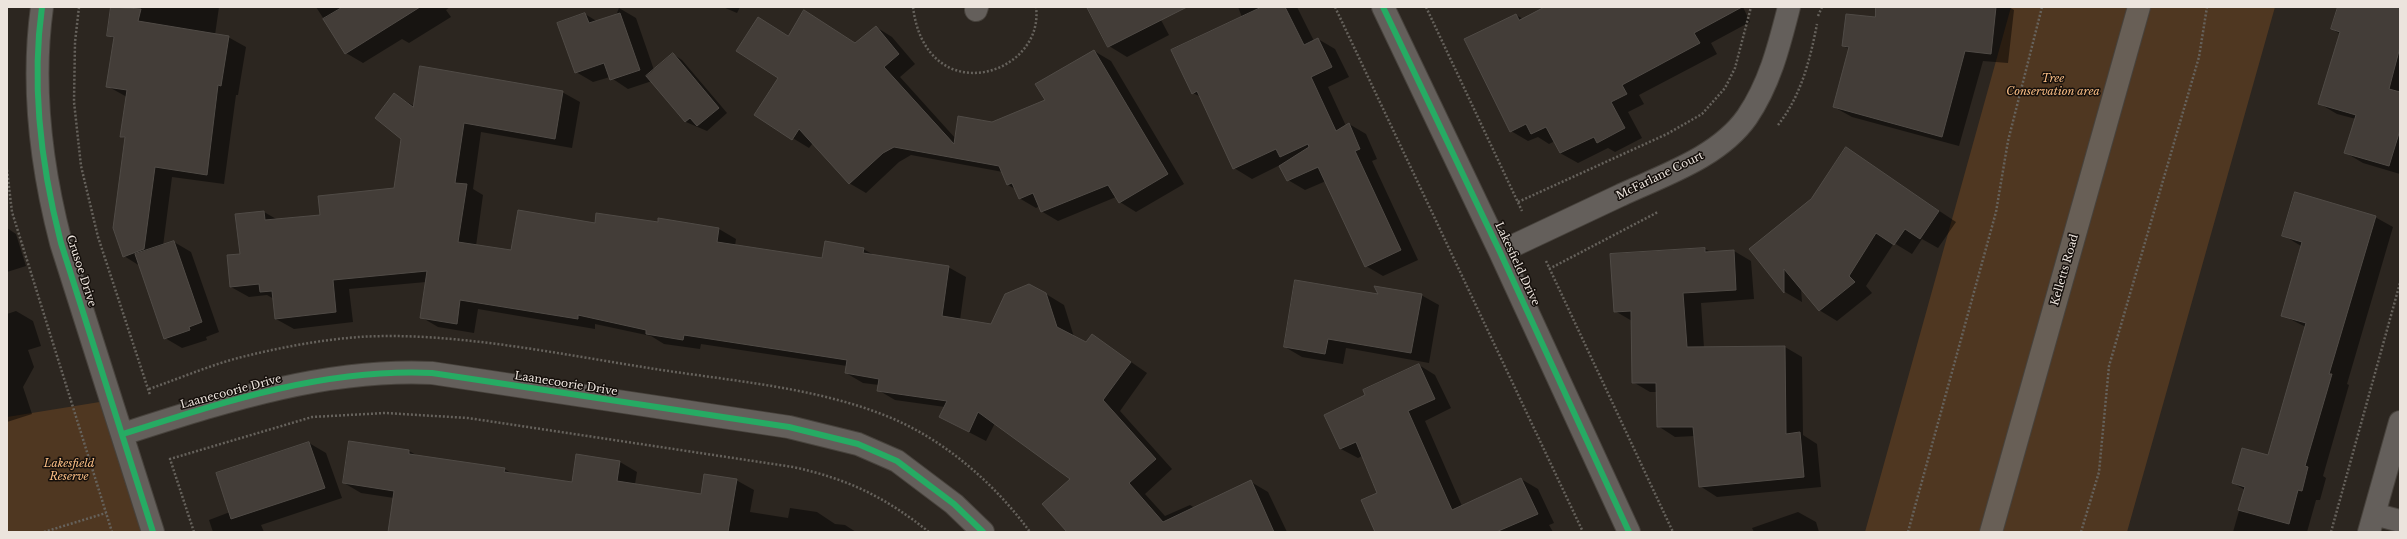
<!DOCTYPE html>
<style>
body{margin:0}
#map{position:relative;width:2407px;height:539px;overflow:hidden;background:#2c2620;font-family:"Libre Baskerville",serif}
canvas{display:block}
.frame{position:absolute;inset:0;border:8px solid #ece4dd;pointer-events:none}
</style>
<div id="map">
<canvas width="2407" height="539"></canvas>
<div class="frame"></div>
</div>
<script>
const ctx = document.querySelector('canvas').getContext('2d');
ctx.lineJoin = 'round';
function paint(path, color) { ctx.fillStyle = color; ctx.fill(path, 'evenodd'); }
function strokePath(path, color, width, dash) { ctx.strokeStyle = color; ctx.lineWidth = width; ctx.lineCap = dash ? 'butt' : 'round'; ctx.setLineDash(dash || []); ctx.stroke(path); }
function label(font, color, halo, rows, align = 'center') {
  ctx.font = font + ' "Libre Baskerville",serif'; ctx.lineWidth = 3; ctx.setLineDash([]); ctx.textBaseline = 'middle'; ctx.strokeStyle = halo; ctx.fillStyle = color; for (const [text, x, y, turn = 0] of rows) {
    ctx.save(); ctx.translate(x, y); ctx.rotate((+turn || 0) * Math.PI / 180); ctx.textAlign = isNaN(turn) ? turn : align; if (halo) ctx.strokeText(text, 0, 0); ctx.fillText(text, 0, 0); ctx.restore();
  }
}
paint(new Path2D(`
 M 2011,7 L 2275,7 L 2127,532 L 1865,532 Z
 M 112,400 L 153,532 L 7,532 L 7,417 Z`), '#4f3721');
paint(new Path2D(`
 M 112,7 L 219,7 L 215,35 L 228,37 L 246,47 L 238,95 L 236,95 L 224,184 L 172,177 L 163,246 L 174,242 L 191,252 L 219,332 L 206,337 L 207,340 L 182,348 L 165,338 L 140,266 L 124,256 L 126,139 L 121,136 L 127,97 L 107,86 L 114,39 L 108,35 Z
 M 316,7 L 450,7 L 446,10 L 451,17 L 409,43 L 402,39 L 363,63 L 346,53 Z
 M 723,7 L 740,7 L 737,13 Z
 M 1089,7 L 1154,7 L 1169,35 L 1127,57 L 1109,46 Z
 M 1238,7 L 1297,7 L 1314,41 L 1318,39 L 1335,49 L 1349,77 L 1328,87 L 1346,126 L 1349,124 L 1366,134 L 1377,159 L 1372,161 L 1418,260 L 1383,276 L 1366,266 L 1326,181 L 1305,190 L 1288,180 L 1280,165 L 1252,179 L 1234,168 L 1201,97 L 1193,93 L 1242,17 ZM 1322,164 L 1323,166 L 1295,177 Z
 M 1547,7 L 1743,7 L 1750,22 L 1711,43 L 1717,54 L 1639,95 L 1644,104 L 1628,112 L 1642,138 L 1615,152 L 1608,148 L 1578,163 L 1560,153 L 1555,141 L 1549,144 L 1538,137 L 1528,141 L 1511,131 L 1516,15 L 1523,19 Z
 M 1877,7 L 2009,7 L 2014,10 L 2008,63 L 1983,61 L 1959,146 L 1852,117 L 1834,107 L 1849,49 L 1843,46 L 1876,18 Z
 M 2339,7 L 2400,7 L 2400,174 L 2363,163 L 2346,153 L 2356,119 L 2337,114 L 2320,104 L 2340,34 L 2332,29 Z
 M 619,8 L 636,18 L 654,70 L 673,54 L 682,60 L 727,113 L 707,131 L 686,122 L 652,81 L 628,89 L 610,77 L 593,82 L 576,72 L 585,14 L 603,25 L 607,37 Z
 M 804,11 L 856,44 L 876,27 L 892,37 L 915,64 L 900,77 L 956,139 L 1046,101 L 1094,51 L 1111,61 L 1184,184 L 1136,212 L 1120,202 L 1116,197 L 1058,221 L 1041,211 L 1040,206 L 1036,208 L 1019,198 L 1015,189 L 1008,185 L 1003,172 L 911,155 L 899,162 L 866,193 L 849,183 L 813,143 L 809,148 L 755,115 L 779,78 L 788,37 Z
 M 562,92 L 580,102 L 572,148 L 481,132 L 473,189 L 483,195 L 476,246 L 512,251 L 596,224 L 659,223 L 719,229 L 736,239 L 735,246 L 823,259 L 863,249 L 876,256 L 948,267 L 966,277 L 960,320 L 991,325 L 1046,294 L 1064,305 L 1074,337 L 1086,344 L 1092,335 L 1147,373 L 1120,411 L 1172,469 L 1145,494 L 1165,516 L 1190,505 L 1195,508 L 1251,482 L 1268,492 L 1287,532 L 1069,532 L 1072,479 L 995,423 L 986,441 L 957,426 L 945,407 L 895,400 L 878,390 L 879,385 L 863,383 L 846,373 L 847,366 L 701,344 L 700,349 L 664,344 L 651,336 L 595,324 L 595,329 L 478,309 L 474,333 L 438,327 L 421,317 L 426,282 L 349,289 L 353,322 L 294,329 L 276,319 L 274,299 L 267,295 L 249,297 L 231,287 L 241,255 L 264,212 L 278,220 L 322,216 L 395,189 L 402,138 L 394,94 L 414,106 Z
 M 1846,149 L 1956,222 L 1938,248 L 1922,239 L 1912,254 L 1894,243 L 1866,286 L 1872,293 L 1837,321 L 1819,310 L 1801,289 L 1802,302 L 1785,292 L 1751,249 L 1812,199 Z
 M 2375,217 L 2393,227 L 2347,384 L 2349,385 L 2323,476 L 2326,478 L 2320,500 L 2316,500 L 2307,532 L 2233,532 L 2245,490 L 2233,483 L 2268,456 L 2306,327 L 2282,315 L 2301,246 L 2283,235 Z
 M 7,228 L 16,234 L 26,266 L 7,272 Z
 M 1705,249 L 1711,252 L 1734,251 L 1751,261 L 1754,299 L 1701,303 L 1704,348 L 1785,347 L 1802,357 L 1803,435 L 1817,444 L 1821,487 L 1717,497 L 1700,486 L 1695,436 L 1675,437 L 1658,426 L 1657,392 L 1650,392 L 1633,382 L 1632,321 L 1615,311 Z
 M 1421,295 L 1439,305 L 1429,363 L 1346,348 L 1343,364 L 1302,357 L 1285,347 L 1379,296 Z
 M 16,311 L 33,321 L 41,346 L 28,350 L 34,367 L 23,387 L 32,414 L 7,422 L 7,314 Z
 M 1419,365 L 1435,375 L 1451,408 L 1425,421 L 1462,506 L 1521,479 L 1538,489 L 1554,523 L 1549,525 L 1553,532 L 1376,532 L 1378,494 L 1362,456 L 1358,458 L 1341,449 L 1325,416 L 1366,396 Z
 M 350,442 L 409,451 L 418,456 L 504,469 L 515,475 L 573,484 L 620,462 L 637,472 L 635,484 L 702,495 L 736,480 L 754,490 L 750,512 L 788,518 L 790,508 L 817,512 L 835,524 L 845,525 L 856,532 L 389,532 L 394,498 L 361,493 L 344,483 Z
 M 309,443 L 326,453 L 342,498 L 261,525 L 264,532 L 213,532 L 209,520 L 230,512 Z
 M 1798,512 L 1816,522 L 1819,532 L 1754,532 L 1752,528 Z`), '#0007');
const building = new Path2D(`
 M 111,7 L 141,9 L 138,21 L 229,36 L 221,86 L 218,85 L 207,175 L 155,167 L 144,249 L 123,257 L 113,228 L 125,137 L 120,137 L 127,90 L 106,87 L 114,37 L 107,36 Z
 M 343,7 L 420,7 L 345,54 L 323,19 Z
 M 1087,7 L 1187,7 L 1108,47 Z
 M 1262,7 L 1285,7 L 1304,45 L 1318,38 L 1332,67 L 1311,77 L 1336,131 L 1349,123 L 1360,149 L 1355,151 L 1401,250 L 1365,267 L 1318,167 L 1287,181 L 1279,166 L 1309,147 L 1308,144 L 1280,157 L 1276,149 L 1233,169 L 1197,91 L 1192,94 L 1171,50 Z
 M 1545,7 L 1742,7 L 1694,33 L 1700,43 L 1622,85 L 1627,94 L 1611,102 L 1625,128 L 1597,143 L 1594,137 L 1560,153 L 1546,127 L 1531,134 L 1526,124 L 1510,132 L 1464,39 L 1516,14 L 1519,20 Z
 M 1876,7 L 1996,7 L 1991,54 L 1965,51 L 1942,137 L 1833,107 L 1849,47 L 1842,46 L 1846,14 L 1875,17 Z
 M 2338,7 L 2400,7 L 2400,47 L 2389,89 L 2400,92 L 2400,130 L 2389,166 L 2344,153 L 2356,115 L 2318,104 L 2340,32 L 2331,29 Z
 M 804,10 L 855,43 L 876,26 L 899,54 L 884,67 L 954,144 L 958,116 L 992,122 L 1045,100 L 1035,84 L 1094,50 L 1168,174 L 1119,203 L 1108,185 L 1041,212 L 1033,193 L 1019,199 L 1012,183 L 1007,185 L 999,166 L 894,147 L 883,153 L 849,184 L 799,129 L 792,140 L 754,115 L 778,78 L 736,51 L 758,17 L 788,36 Z
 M 585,13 L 589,23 L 620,13 L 640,70 L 610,80 L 604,63 L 575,73 L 557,23 Z
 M 673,53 L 719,108 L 697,126 L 690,118 L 685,122 L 646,76 Z
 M 420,66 L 563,91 L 555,139 L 464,123 L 455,183 L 467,184 L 458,242 L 511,250 L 518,210 L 595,223 L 596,213 L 658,222 L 658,218 L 719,228 L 717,242 L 822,258 L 825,241 L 864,248 L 863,253 L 949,266 L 942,316 L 991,324 L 1005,294 L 1029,284 L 1046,293 L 1057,327 L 1086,342 L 1092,334 L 1131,362 L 1103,400 L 1156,459 L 1129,483 L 1163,522 L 1251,480 L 1274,532 L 1067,532 L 1042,504 L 1070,479 L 978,412 L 969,432 L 939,417 L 947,401 L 877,391 L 879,379 L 845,373 L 847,360 L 684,335 L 683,340 L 646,334 L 646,330 L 578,315 L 578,319 L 460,300 L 457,324 L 420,318 L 427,271 L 333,280 L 336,312 L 275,319 L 272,291 L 260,292 L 259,284 L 230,287 L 227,255 L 240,254 L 235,214 L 264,211 L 265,220 L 320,215 L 318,196 L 394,188 L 401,139 L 375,118 L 394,93 L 413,107 Z
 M 1846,147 L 1939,211 L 1920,239 L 1905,229 L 1894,245 L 1876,233 L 1849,276 L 1855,282 L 1819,311 L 1784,269 L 1784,293 L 1749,249 L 1811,199 Z
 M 2295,192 L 2376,216 L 2329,374 L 2332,374 L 2305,466 L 2308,467 L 2302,491 L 2298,490 L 2289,524 L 2238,510 L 2245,487 L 2232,483 L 2242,448 L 2268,455 L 2306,323 L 2281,316 L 2302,242 L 2282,236 Z
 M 174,241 L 202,322 L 189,327 L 190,330 L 164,339 L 135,254 Z
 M 1705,248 L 1705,252 L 1734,250 L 1736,290 L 1683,293 L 1687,347 L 1785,346 L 1786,434 L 1800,432 L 1804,477 L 1699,487 L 1693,427 L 1657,427 L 1656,383 L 1632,383 L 1631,311 L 1614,312 L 1610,254 Z
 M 1295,280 L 1378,294 L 1374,286 L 1422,294 L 1411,353 L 1328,339 L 1325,354 L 1284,347 Z
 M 1419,364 L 1435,399 L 1408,411 L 1452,510 L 1521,478 L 1538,514 L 1496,532 L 1375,532 L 1361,500 L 1377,493 L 1356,442 L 1340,449 L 1324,415 L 1365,395 L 1363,390 Z
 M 349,441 L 409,450 L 409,454 L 505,468 L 504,472 L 572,482 L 576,454 L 620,461 L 617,481 L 701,494 L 704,474 L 737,479 L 728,532 L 388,532 L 394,491 L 343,483 Z
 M 309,442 L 325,488 L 231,519 L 216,473 Z`);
paint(building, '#433d38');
strokePath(building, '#504b46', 1);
const minor = new Path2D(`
 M 42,7 C 31,86 41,166 61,243 L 153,532
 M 1383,7 L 1500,252 L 1629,532
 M 976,10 L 977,7
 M 1500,252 C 1541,233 1581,214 1621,195 C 1664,175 1719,157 1747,117 C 1770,83 1779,46 1789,7
 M 123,434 C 223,402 325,368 432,373 L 789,427 L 858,444 L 897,461 L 954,504 L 983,532
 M 2374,514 L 2400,521
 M 2369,532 L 2400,422`);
const primary = new Path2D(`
 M 1991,532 L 2139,7`);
strokePath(minor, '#47423c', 24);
strokePath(primary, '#47423c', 24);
strokePath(new Path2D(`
 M 79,7 L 75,42 L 74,102 L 81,166 L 98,237 L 150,395
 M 913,7 C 926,112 1045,76 1036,7
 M 1335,7 L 1583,532
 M 1426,7 L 1522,211
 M 1818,16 L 1822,7
 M 1778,125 C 1801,96 1810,60 1817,24
 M 7,170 L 12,212 L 112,532
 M 1518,202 L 1667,134 L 1702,114 L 1725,88 L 1735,68 L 1751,7
 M 1546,261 L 1673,532
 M 1549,269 L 1658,212
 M 149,389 C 178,379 208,366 238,358 C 277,348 319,340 359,337 C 450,331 559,354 649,368 C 723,380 806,386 876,412 C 938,434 992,480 1030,532
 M 44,532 L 106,513
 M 194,532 L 170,459 L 312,417 L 385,413 L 468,418 L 793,467 C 848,479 885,497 929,532
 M 1908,532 L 1996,212 L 2008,141 L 2042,7
 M 2081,532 L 2099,472 L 2109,366 L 2199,57 L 2207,7
 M 2331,532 L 2400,283`), '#66625c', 2.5, [2, 2]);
strokePath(minor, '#645f5b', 22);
strokePath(primary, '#685f56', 22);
strokePath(new Path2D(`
 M 42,7 C 31,86 41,166 61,243 L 153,532
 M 1383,7 L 1500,252 L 1629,532
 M 123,434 C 223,402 325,368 432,373 L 789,427 L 858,444 L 897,461 L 954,504 L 983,532`), '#26ab63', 6);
label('italic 11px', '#fabe85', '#150f0b', [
 ["Tree",2053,79],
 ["Conservation area",2053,92],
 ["Lakesfield",69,464],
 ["Reserve",69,477]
]);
label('11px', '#ece4dd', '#150f0b', [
 ["McFarlane Court",1660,176,-26],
 ["Lakesfield Drive",1517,264,65],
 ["Kelletts Road",2065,270,-74],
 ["Crusoe Drive",81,271,72],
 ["Laanecoorie Drive",566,384,9],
 ["Laanecoorie Drive",231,392,-15]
]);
</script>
